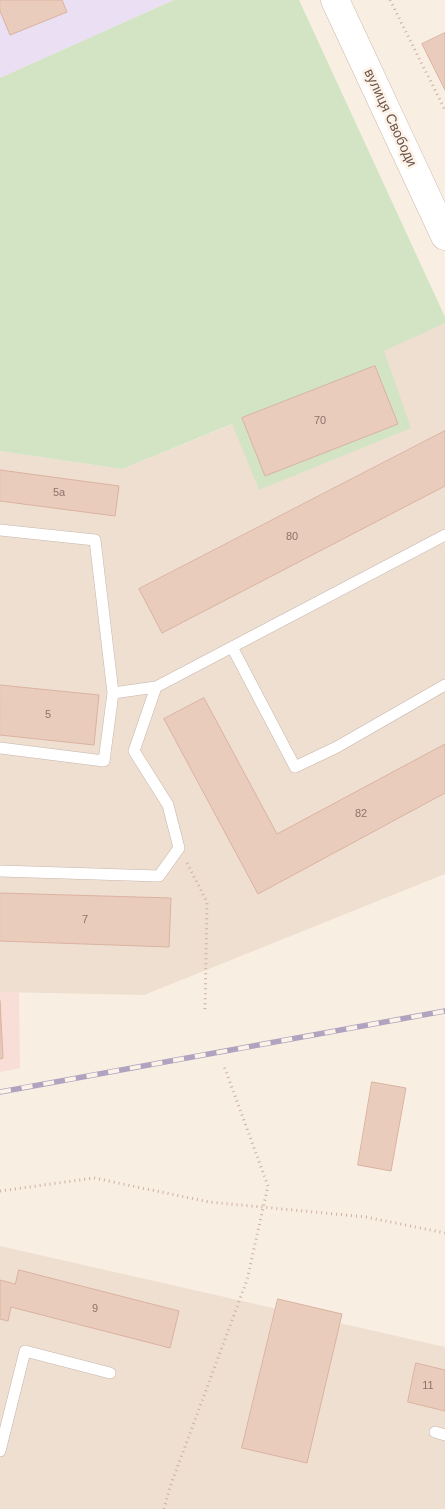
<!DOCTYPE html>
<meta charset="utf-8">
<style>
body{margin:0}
canvas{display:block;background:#f8eee2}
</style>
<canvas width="445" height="1509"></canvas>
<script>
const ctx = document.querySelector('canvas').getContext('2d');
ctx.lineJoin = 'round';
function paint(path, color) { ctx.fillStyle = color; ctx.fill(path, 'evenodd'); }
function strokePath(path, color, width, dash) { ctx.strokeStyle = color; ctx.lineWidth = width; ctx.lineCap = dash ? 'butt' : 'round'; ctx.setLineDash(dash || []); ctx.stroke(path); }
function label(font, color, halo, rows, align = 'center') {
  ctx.font = font + ' Arial,sans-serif'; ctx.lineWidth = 5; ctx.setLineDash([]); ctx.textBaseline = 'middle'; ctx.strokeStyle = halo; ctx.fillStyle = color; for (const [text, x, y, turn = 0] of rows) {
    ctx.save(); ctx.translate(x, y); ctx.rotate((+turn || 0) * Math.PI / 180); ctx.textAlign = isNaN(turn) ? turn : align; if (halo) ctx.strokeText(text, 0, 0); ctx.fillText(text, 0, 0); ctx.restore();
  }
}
paint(new Path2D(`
 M 445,323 L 445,874 L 144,995 L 0,992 L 0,451 L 122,469 L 233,424 L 259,490 L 383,350 Z
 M 0,1246 L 445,1347 L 445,1509 L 0,1509 Z`), '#efdfd1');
paint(new Path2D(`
 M 0,992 L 19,992 L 20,1068 L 0,1072 Z`), '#f8ded7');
paint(new Path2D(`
 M 0,0 L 174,0 L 0,78 Z`), '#ebdff4');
paint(new Path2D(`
 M 174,0 L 299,0 L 445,317 L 445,323 L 384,351 L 411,428 L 259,490 L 232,424 L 122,469 L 0,451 L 0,78 Z`), '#d2e4c3');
const building = new Path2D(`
 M 0,0 L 62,0 L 67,12 L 10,35 L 0,11 Z
 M 445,33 L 445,90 L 422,44 Z
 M 375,366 L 398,424 L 265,476 L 242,418 Z
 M 445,431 L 445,486 L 162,633 L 139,589 Z
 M 0,470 L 119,486 L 115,516 L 0,501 Z
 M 0,685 L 99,695 L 94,745 L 0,735 Z
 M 204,698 L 277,834 L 445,744 L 445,793 L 258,894 L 164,719 Z
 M 0,893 L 171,898 L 169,947 L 0,941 Z
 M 0,1001 L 3,1058 L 0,1059 Z
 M 372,1082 L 406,1088 L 391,1171 L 358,1165 Z
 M 19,1270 L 179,1311 L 170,1348 L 11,1307 L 8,1321 L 0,1319 L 0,1280 L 15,1284 Z
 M 278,1299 L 342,1314 L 307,1463 L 242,1448 Z
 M 416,1363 L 445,1370 L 445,1411 L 408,1402 Z`);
paint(building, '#eaccbd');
strokePath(building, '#dbb2a0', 1);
const lane = new Path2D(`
 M 0,530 L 95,540 L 113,693 L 156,687 L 445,535
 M 232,647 L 295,767 L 337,747 L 445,685
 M 0,748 L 104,761 L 113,693
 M 0,871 L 159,876 L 179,848 L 168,805 L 134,751 L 156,687
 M 435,1432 L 445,1435
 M 0,1451 L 25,1351 L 110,1373`);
const secondary = new Path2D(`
 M 335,0 L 445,236`);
strokePath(lane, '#c7b5ab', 12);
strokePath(secondary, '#ccb7ab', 29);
strokePath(new Path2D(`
 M 390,0 L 445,110
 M 187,863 L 207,902 L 205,1010
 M 0,1191 L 94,1178 L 209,1202 L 366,1217 L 445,1233
 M 164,1509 L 170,1487 L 247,1280 L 268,1186 L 224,1066`), '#ceb0a1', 3, [1, 4]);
strokePath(lane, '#fff', 11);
strokePath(secondary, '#fff', 28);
const rail = new Path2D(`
 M 0,1092 L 445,1011`);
strokePath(rail, '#b0a3bf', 5.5);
strokePath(rail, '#fcf2e7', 4, [11]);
label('11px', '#8c7368', null, [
 ["70",320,421],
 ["5а",59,493],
 ["80",292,537],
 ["5",48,715],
 ["82",361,814],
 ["7",85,920],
 ["9",95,1309],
 ["11",428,1386]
]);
label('14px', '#6c554c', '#fcf2e7', [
 ["вулиця Свободи",390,118,65]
]);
</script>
